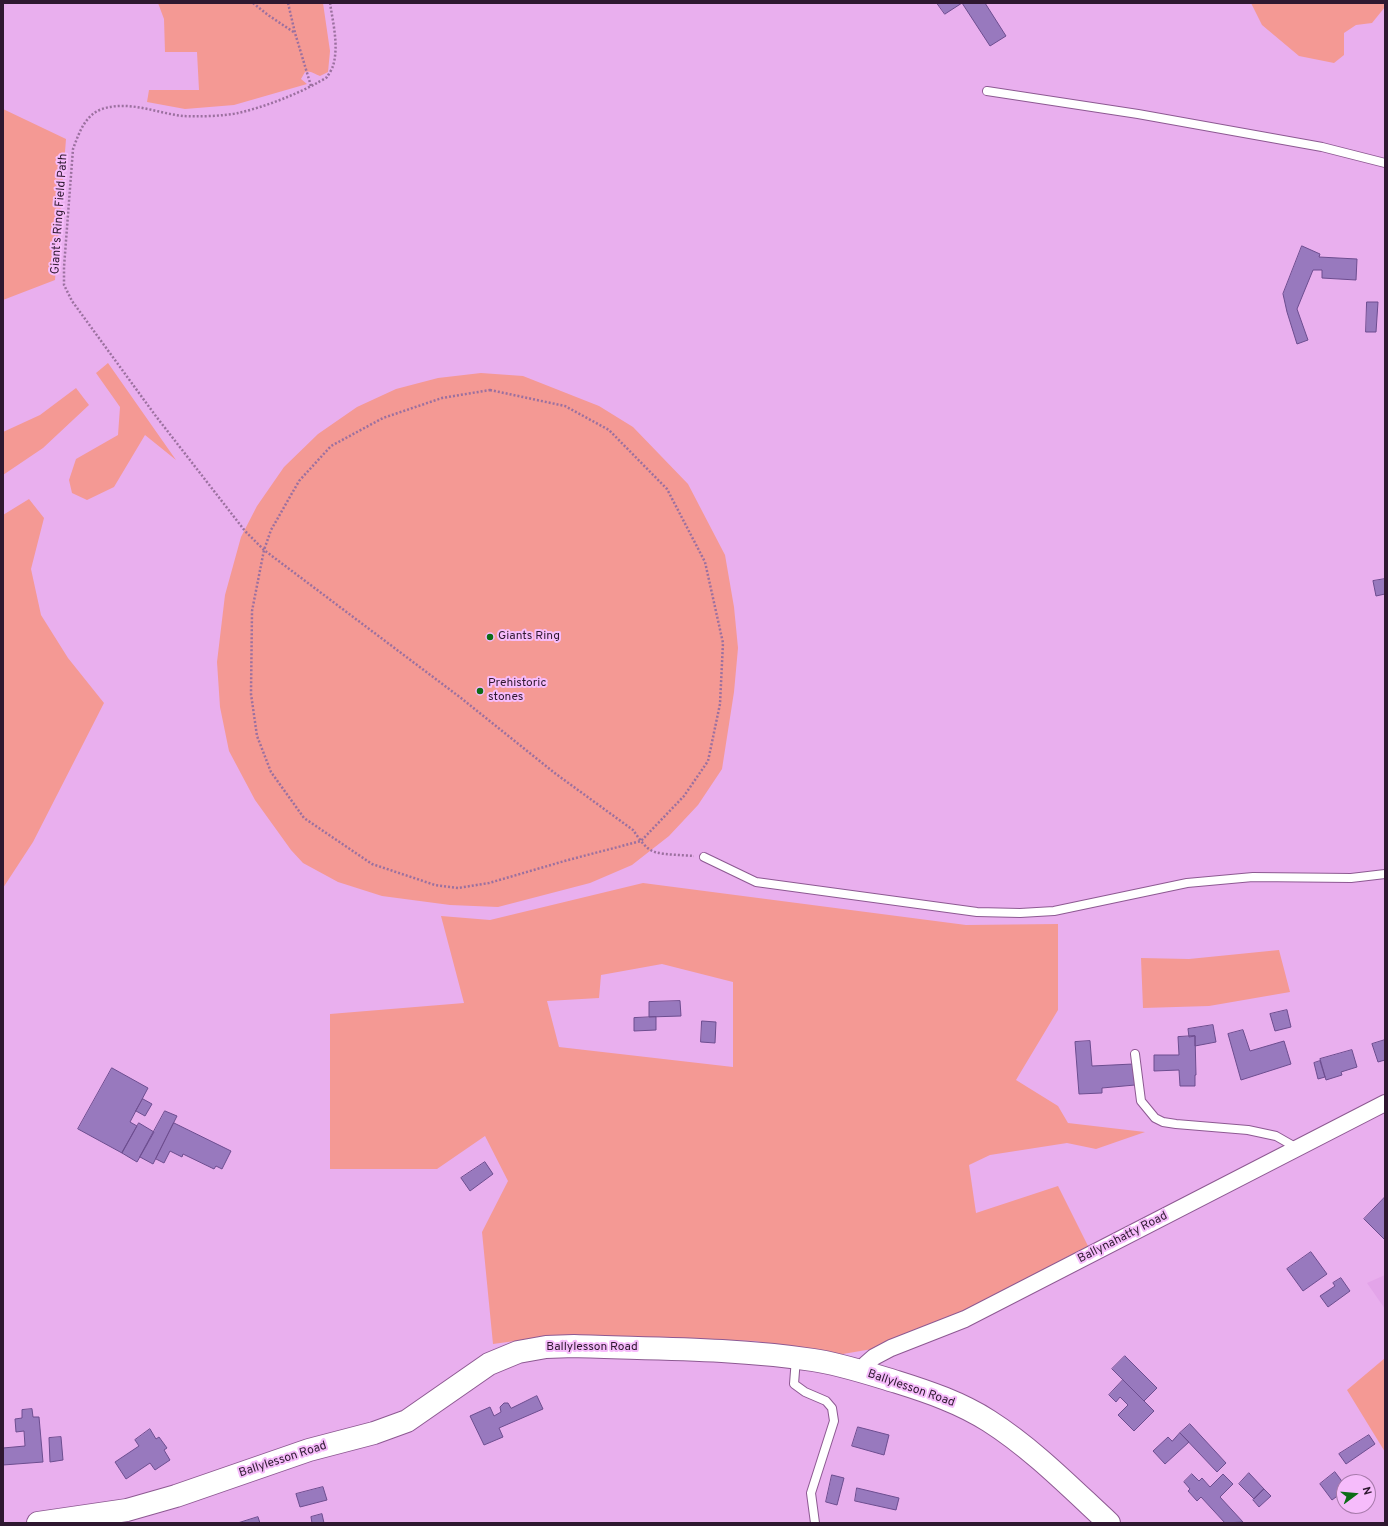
<!DOCTYPE html>
<style>
body{margin:0}
#map{position:relative;width:1388px;height:1526px;overflow:hidden;background:#e9afee;font-family:Overpass,sans-serif}
canvas{display:block}
.frame{position:absolute;inset:0;border:4px solid #2e1830;pointer-events:none}
.north{position:absolute;left:1336px;top:1474px;width:40px;height:40px;box-sizing:border-box;background:#f6bcfb;border:1px solid #a67aaa;border-radius:50%;rotate:74deg;font-size:11px;font-weight:700;line-height:16px;text-align:center;color:#2e1830}
.north::after{content:'';display:block;margin:auto;width:14px;height:18px;background:#0c6c17;clip-path:polygon(50% 0,100% 100%,50% 72%,0 100%)}
</style>
<div id="map">
<canvas width="1388" height="1526"></canvas>
<div class="frame"></div>
<div class="north">N</div>
</div>
<script>
const ctx = document.querySelector('canvas').getContext('2d');
ctx.lineJoin = 'round';
function paint(path, color) { ctx.fillStyle = color; ctx.fill(path, 'evenodd'); }
function strokePath(path, color, width, dash) { ctx.strokeStyle = color; ctx.lineWidth = width; ctx.lineCap = dash ? 'butt' : 'round'; ctx.setLineDash(dash || []); ctx.stroke(path); }
function label(font, color, halo, rows, align = 'center') {
  ctx.font = font + ' Overpass,sans-serif'; ctx.lineWidth = 4; ctx.setLineDash([]); ctx.textBaseline = 'middle'; ctx.strokeStyle = halo; ctx.fillStyle = color; for (const [text, x, y, turn = 0] of rows) {
    ctx.save(); ctx.translate(x, y); ctx.rotate((+turn || 0) * Math.PI / 180); ctx.textAlign = isNaN(turn) ? turn : align; if (halo) ctx.strokeText(text, 0, 0); ctx.fillText(text, 0, 0); ctx.restore();
  }
}
paint(new Path2D(`
 M 1385,1275 L 1385,1309 L 1367,1283 Z`), '#e3a4e9');
paint(new Path2D(`
 M 158,3 L 323,3 L 330,51 L 328,72 L 320,76 C 315,74 310,70 305,72 L 301,79 L 307,84 L 234,105 L 185,109 L 147,102 L 149,90 L 199,90 L 197,52 L 165,52 L 164,19 Z
 M 1251,3 L 1385,3 L 1385,7 L 1372,23 L 1356,25 L 1344,33 L 1344,55 L 1334,63 L 1299,56 L 1262,25 Z
 M 3,109 L 66,139 L 55,280 L 3,300 Z
 M 108,363 L 176,460 L 145,435 L 114,487 L 87,500 L 72,493 L 69,480 L 76,459 L 118,435 L 120,407 L 96,373 Z
 M 481,373 L 523,376 L 599,406 L 633,427 L 688,484 L 725,555 L 734,607 L 738,648 L 734,692 L 722,769 L 698,805 L 669,836 L 632,865 L 590,883 L 498,907 L 450,905 L 382,896 L 338,882 L 303,863 L 291,850 L 255,800 L 229,751 L 220,707 L 217,662 L 225,595 L 241,537 L 257,506 L 284,467 L 318,434 L 357,407 L 396,389 L 438,378 Z
 M 76,388 L 89,405 L 43,448 L 3,475 L 3,432 L 40,415 Z
 M 29,499 L 44,518 L 31,569 L 41,615 L 68,658 L 104,703 L 33,842 L 3,888 L 3,515 Z
 M 643,883 L 966,925 L 1058,924 L 1058,1010 L 1016,1080 L 1058,1106 L 1068,1123 L 1145,1132 L 1096,1149 L 1067,1143 L 990,1155 L 969,1165 L 976,1213 L 1058,1186 L 1088,1246 L 968,1309 L 884,1347 L 837,1355 L 755,1341 L 559,1335 L 493,1344 L 482,1232 L 508,1181 L 485,1136 L 437,1169 L 330,1169 L 330,1014 L 464,1003 L 441,916 L 490,920 ZM 662,964 L 733,982 L 733,1067 L 559,1047 L 547,1001 L 599,998 L 601,975 Z
 M 1279,950 L 1290,992 L 1209,1006 L 1143,1008 L 1141,958 L 1189,959 Z
 M 1385,1358 L 1385,1452 L 1347,1390 Z`), '#f49994');
const building = new Path2D(`
 M 937,3 L 985,3 L 1006,36 L 990,46 L 962,3 L 945,14 Z
 M 1302,246 L 1320,254 L 1319,257 L 1357,259 L 1356,280 L 1322,278 L 1322,270 L 1313,270 L 1297,309 L 1308,340 L 1297,344 L 1287,312 L 1283,294 Z
 M 1367,302 L 1378,302 L 1376,332 L 1366,332 Z
 M 1385,579 L 1385,594 L 1376,596 L 1373,581 Z
 M 680,1001 L 681,1016 L 649,1017 L 649,1002 Z
 M 1287,1010 L 1291,1027 L 1275,1031 L 1270,1014 Z
 M 656,1017 L 656,1030 L 634,1031 L 634,1018 Z
 M 702,1021 L 716,1022 L 715,1043 L 701,1042 Z
 M 1213,1025 L 1216,1042 L 1195,1046 L 1195,1036 L 1189,1037 L 1188,1029 Z
 M 1243,1030 L 1250,1051 L 1284,1041 L 1291,1064 L 1241,1080 L 1228,1034 Z
 M 1195,1036 L 1196,1075 L 1195,1075 L 1195,1086 L 1180,1086 L 1179,1070 L 1154,1071 L 1154,1055 L 1179,1055 L 1178,1037 Z
 M 1385,1040 L 1385,1060 L 1378,1062 L 1372,1044 Z
 M 1090,1041 L 1092,1066 L 1133,1064 L 1135,1085 L 1102,1088 L 1102,1093 L 1079,1094 L 1075,1042 Z
 M 1352,1050 L 1357,1067 L 1341,1072 L 1342,1075 L 1326,1080 L 1320,1059 Z
 M 1320,1061 L 1325,1077 L 1318,1079 L 1314,1063 Z
 M 112,1068 L 148,1088 L 130,1122 L 137,1126 L 122,1153 L 78,1129 Z
 M 143,1099 L 152,1104 L 145,1116 L 136,1111 Z
 M 165,1111 L 177,1116 L 153,1164 L 140,1157 Z
 M 139,1123 L 154,1132 L 137,1162 L 122,1153 Z
 M 174,1123 L 231,1151 L 222,1169 L 216,1166 L 214,1169 L 183,1154 L 182,1157 L 170,1151 L 164,1163 L 156,1159 Z
 M 485,1162 L 493,1174 L 470,1191 L 461,1178 Z
 M 1385,1197 L 1385,1240 L 1364,1219 Z
 M 1311,1252 L 1327,1274 L 1303,1291 L 1287,1269 Z
 M 1341,1278 L 1350,1291 L 1328,1307 L 1320,1296 L 1335,1286 L 1333,1283 Z
 M 1125,1356 L 1157,1388 L 1144,1401 L 1112,1369 Z
 M 1123,1380 L 1154,1411 L 1134,1431 L 1118,1415 L 1128,1405 L 1120,1397 L 1116,1402 L 1109,1395 Z
 M 537,1396 L 543,1409 L 499,1428 L 503,1437 L 484,1445 L 470,1416 L 490,1407 L 494,1416 L 501,1412 L 500,1407 L 504,1403 L 508,1403 L 511,1408 Z
 M 32,1409 L 33,1417 L 39,1417 L 43,1462 L 3,1465 L 3,1448 L 25,1446 L 24,1431 L 16,1432 L 15,1419 L 22,1418 L 22,1410 Z
 M 1190,1424 L 1226,1463 L 1217,1472 L 1180,1433 Z
 M 858,1427 L 889,1435 L 884,1455 L 852,1446 Z
 M 150,1429 L 156,1439 L 159,1437 L 167,1448 L 164,1450 L 170,1460 L 155,1470 L 150,1463 L 126,1479 L 115,1462 L 139,1446 L 135,1440 Z
 M 1180,1433 L 1189,1442 L 1165,1464 L 1153,1451 L 1168,1437 L 1172,1441 Z
 M 1369,1435 L 1375,1444 L 1346,1464 L 1339,1454 Z
 M 61,1437 L 63,1460 L 50,1462 L 49,1438 Z
 M 1335,1472 L 1344,1484 L 1344,1491 L 1332,1500 L 1320,1484 Z
 M 1249,1473 L 1264,1489 L 1254,1499 L 1239,1484 Z
 M 1192,1474 L 1199,1481 L 1202,1478 L 1210,1487 L 1223,1474 L 1233,1484 L 1220,1497 L 1243,1522 L 1225,1523 L 1201,1497 L 1197,1501 L 1188,1491 L 1190,1489 L 1184,1482 Z
 M 832,1475 L 844,1478 L 837,1505 L 826,1502 Z
 M 323,1487 L 327,1500 L 300,1507 L 296,1494 Z
 M 857,1488 L 899,1498 L 896,1510 L 855,1501 Z
 M 1264,1489 L 1271,1496 L 1259,1507 L 1253,1500 Z
 M 322,1514 L 324,1523 L 312,1523 L 311,1517 Z
 M 258,1517 L 260,1523 L 238,1523 Z`);
paint(building, '#9879be');
strokePath(building, '#6c4d8f', 1);
const lane = new Path2D(`
 M 987,91 L 1138,114 L 1322,147 L 1385,163
 M 704,857 L 756,882 L 977,912 L 1020,913 L 1054,911 L 1187,883 L 1253,877 L 1351,878 L 1385,874
 M 1135,1054 L 1141,1101 L 1155,1118 L 1163,1122 L 1176,1124 L 1248,1130 L 1276,1136 L 1297,1148
 M 796,1358 L 794,1384 L 805,1392 L 826,1401 L 832,1408 L 834,1421 L 811,1493 L 815,1523`);
const street = new Path2D(`
 M 862,1371 L 866,1364 L 874,1357 L 891,1348 L 965,1319 L 1385,1103`);
const secondary = new Path2D(`
 M 38,1523 L 127,1510 L 176,1496 L 309,1450 L 374,1433 L 407,1421 L 489,1364 L 518,1352 L 546,1347 L 574,1346 C 654,1349 734,1348 813,1360 C 841,1364 870,1374 897,1382 C 929,1392 961,1403 989,1421 C 1033,1449 1071,1488 1109,1523`);
strokePath(lane, '#8d5992', 10);
strokePath(street, '#8d5992', 18);
strokePath(secondary, '#8d5992', 24);
strokePath(new Path2D(`
 M 253,3 L 268,15 L 295,33
 M 288,3 L 295,33 L 311,86
 M 330,3 C 333,23 339,46 333,66 C 332,69 329,74 327,77 C 325,79 320,81 317,83 C 293,96 264,107 238,113 C 224,116 197,117 183,116 C 156,113 129,100 102,109 C 85,115 79,133 73,149 L 64,267 L 64,285 L 72,301 L 155,415 L 245,531 L 264,550 L 461,698 L 556,774 L 633,830 C 639,838 645,849 655,852 C 666,855 682,855 694,856
 M 490,390 L 565,406 L 609,430 L 667,489 L 705,562 L 723,643 L 720,704 L 708,761 L 684,796 L 641,841 L 568,860 L 489,883 L 458,888 L 435,885 L 372,864 L 304,818 L 271,772 L 257,736 L 251,694 L 252,611 L 264,550 L 271,530 L 299,481 L 331,446 L 383,418 L 442,398 Z`), '#9b709f', 2.5, [2, 2]);
strokePath(lane, '#fff', 8);
strokePath(street, '#fff', 16);
strokePath(secondary, '#fff', 22);
for (const [x, y, r, color] of [
 [490,637,4,"#0c6c17"],
 [480,691,4,"#0c6c17"]
]) { const dot = new Path2D(); dot.arc(x, y, r, 0, 2 * Math.PI); ctx.fillStyle = color; ctx.fill(dot); strokePath(dot, '#f6bcfb', 1.5); }
label('12px', '#2e1830', '#f6bcfb', [
 ["Giant's Ring Field Path",60,214,-86],
 ["Ballynahatty Road",1123,1238,-27],
 ["Ballylesson Road",592,1348],
 ["Ballylesson Road",911,1389,19],
 ["Ballylesson Road",283,1460,-18]
]);
label('12px', '#2e1830', '#f6bcfb', [
 ["Giants Ring",498,637],
 ["Prehistoric",488,684],
 ["stones",488,698]
], 'left');
</script>
